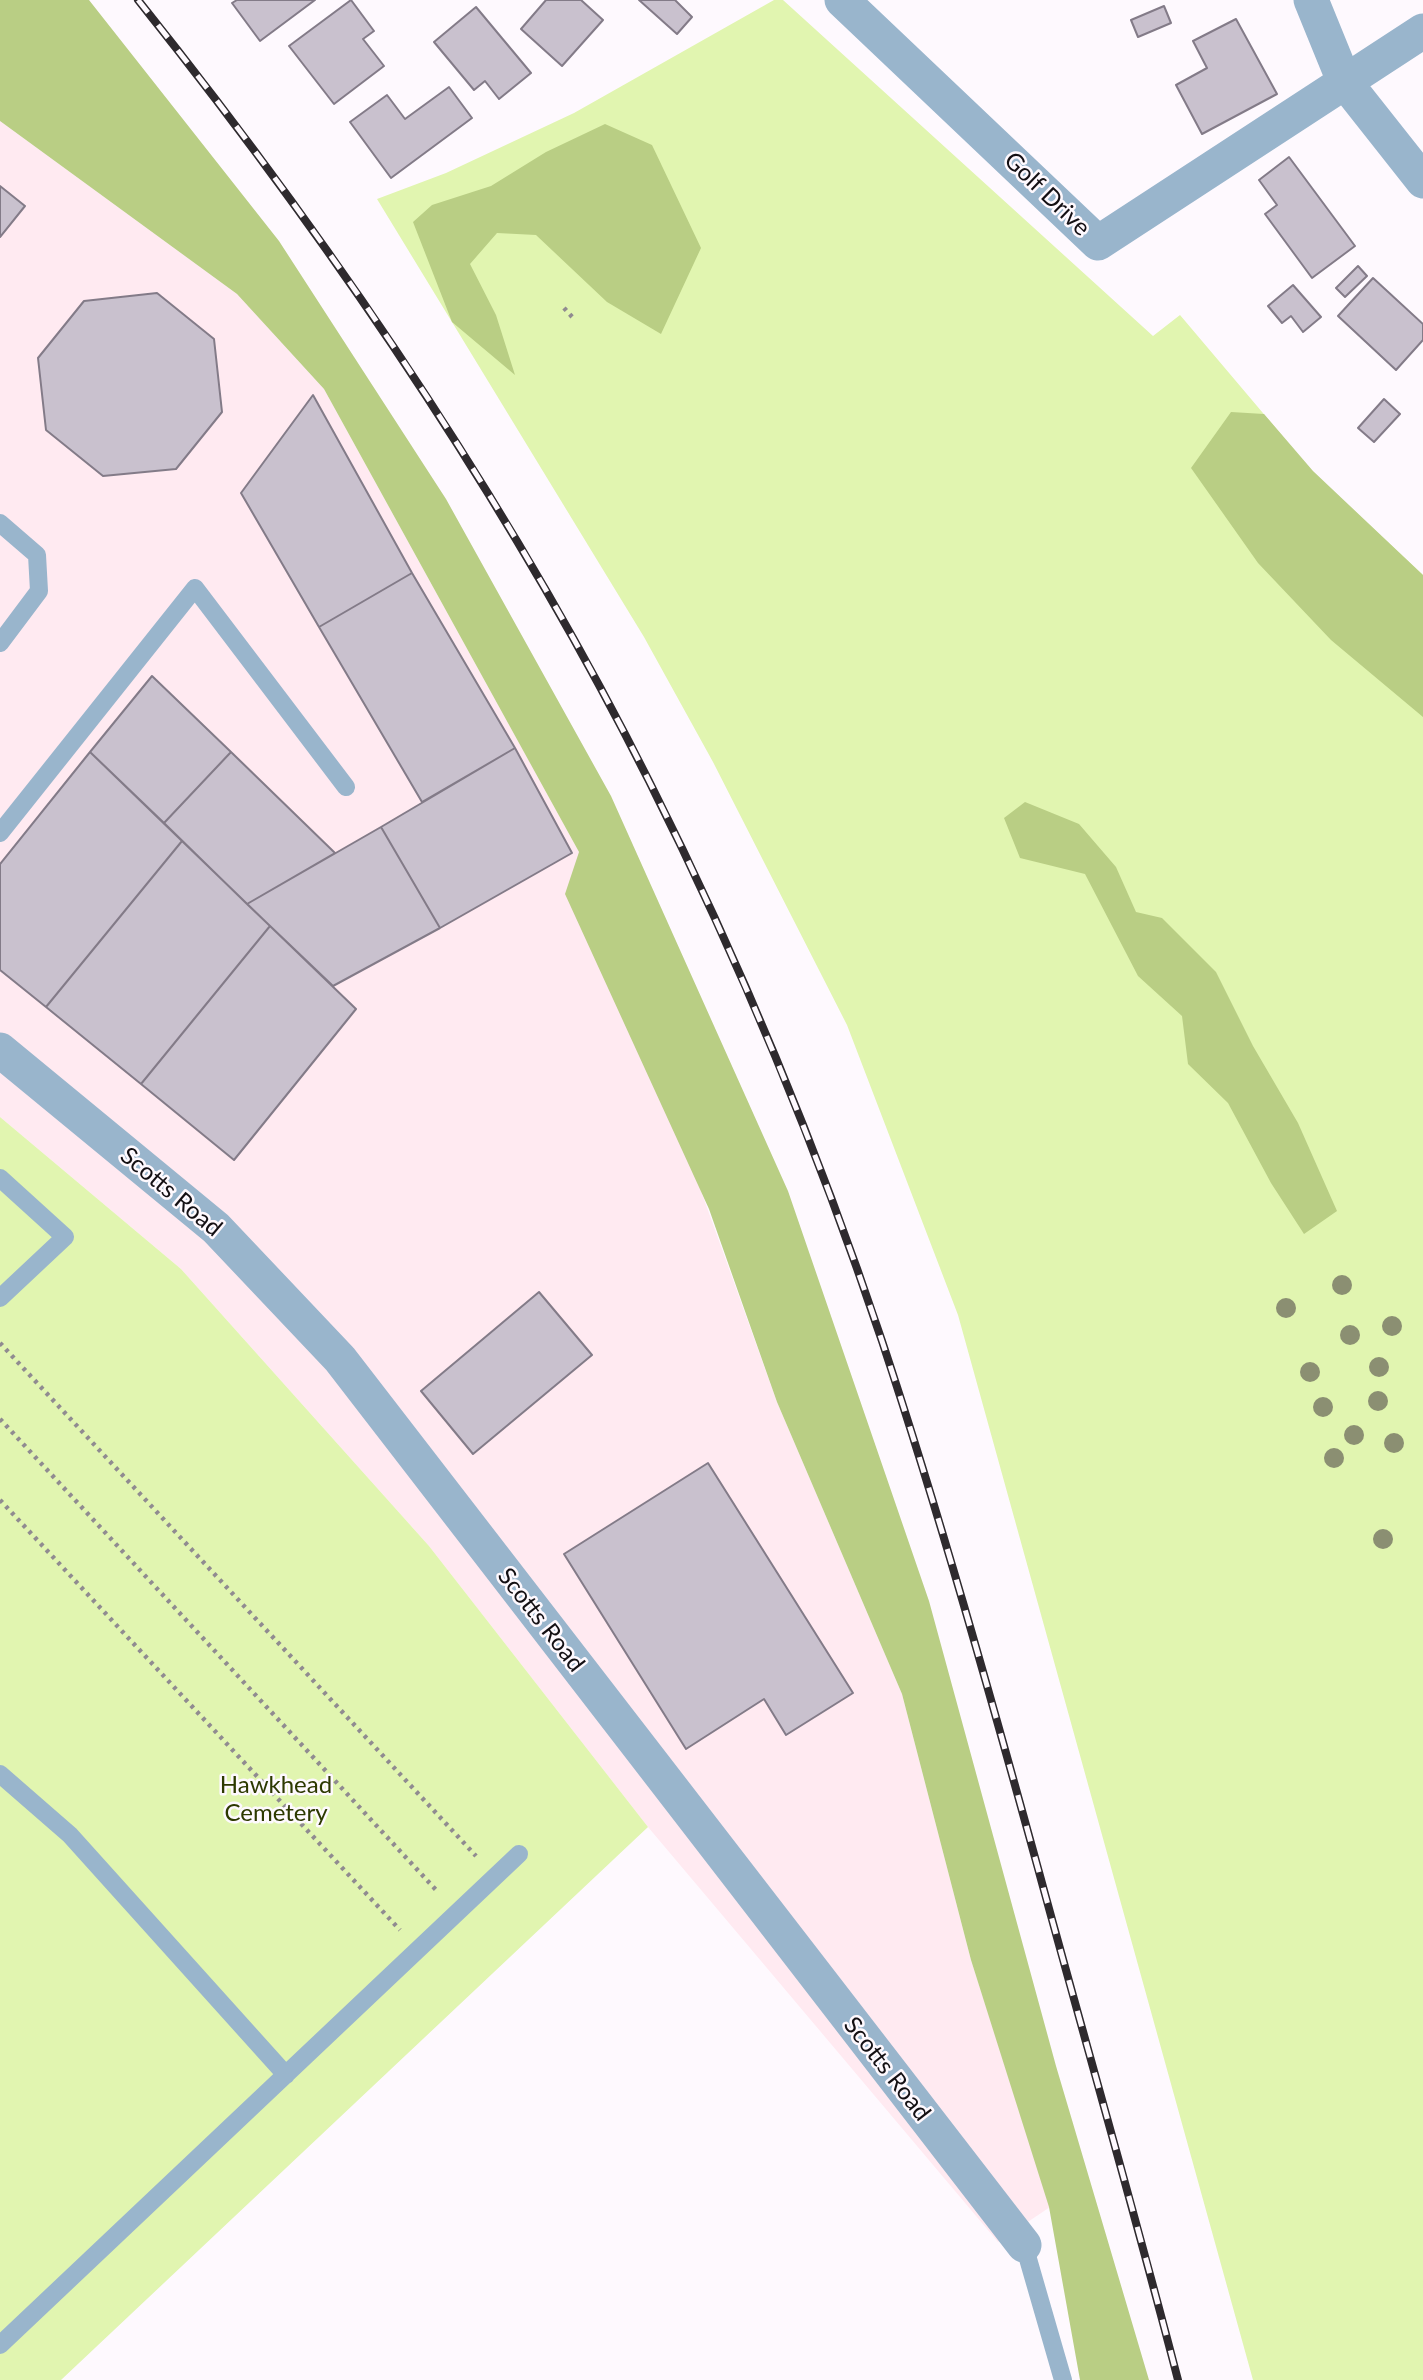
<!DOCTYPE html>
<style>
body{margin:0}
canvas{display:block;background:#fef9fe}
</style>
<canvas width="1423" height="2380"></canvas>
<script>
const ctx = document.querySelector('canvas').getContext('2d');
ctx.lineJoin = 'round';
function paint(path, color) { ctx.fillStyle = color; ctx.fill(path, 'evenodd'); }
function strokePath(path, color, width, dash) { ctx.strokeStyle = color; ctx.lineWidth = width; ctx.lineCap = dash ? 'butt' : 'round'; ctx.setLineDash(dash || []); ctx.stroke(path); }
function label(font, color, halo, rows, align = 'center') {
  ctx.font = font + ' Lato,sans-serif'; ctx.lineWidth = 5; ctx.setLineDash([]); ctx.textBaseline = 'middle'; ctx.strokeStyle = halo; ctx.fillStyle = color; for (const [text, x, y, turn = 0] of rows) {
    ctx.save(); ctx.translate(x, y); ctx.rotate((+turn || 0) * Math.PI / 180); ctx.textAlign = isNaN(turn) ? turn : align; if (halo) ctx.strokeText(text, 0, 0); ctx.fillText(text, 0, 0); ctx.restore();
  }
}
paint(new Path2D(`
 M 0,121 L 237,294 L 324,389 L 579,852 L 777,1402 L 902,1694 L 971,1960 L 1050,2207 L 998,2242 L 648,1827 L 429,1546 L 181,1269 L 0,1117 Z`), '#ffeaf1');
paint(new Path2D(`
 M 774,0 L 783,0 L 1153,336 L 1180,315 L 1312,471 L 1423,575 L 1423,2380 L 1253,2380 L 958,1315 L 847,1025 L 713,762 L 644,637 L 377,199 L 446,173 L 574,113 Z
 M 0,1117 L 181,1269 L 429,1546 L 648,1827 L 61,2380 L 0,2380 Z`), '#e1f5b0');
paint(new Path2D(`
 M 0,0 L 89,0 L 279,241 L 446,499 L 611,796 L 788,1191 L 929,1601 L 1056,2066 L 1149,2380 L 1080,2380 L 1049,2207 L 971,1960 L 902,1694 L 777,1402 L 709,1209 L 565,894 L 579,852 L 324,389 L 237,294 L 0,121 Z
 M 605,124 L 652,145 L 701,248 L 661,334 L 607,302 L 536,235 L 497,233 L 470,264 L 496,315 L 515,375 L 452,322 L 413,222 L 432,205 L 491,186 L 546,152 Z
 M 1231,412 L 1264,414 L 1313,471 L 1423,575 L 1423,717 L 1331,640 L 1258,563 L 1191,468 Z
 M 1025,802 L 1079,824 L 1116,867 L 1136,912 L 1162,918 L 1216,972 L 1253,1046 L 1298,1123 L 1337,1211 L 1304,1234 L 1271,1183 L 1228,1103 L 1188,1064 L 1182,1016 L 1138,976 L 1085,874 L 1020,858 L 1004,818 Z`), '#b9ce84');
const building = new Path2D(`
 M 237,0 L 315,0 L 260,41 L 232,3 Z
 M 351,0 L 374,31 L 363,39 L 384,66 L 334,104 L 289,46 Z
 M 546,0 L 581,0 L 603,20 L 562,66 L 521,29 Z
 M 639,0 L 675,0 L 692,17 L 677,34 Z
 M 1164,6 L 1171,23 L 1138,37 L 1131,20 Z
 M 476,7 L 531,73 L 499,99 L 485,81 L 474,90 L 434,42 Z
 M 1236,19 L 1277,94 L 1202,134 L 1176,85 L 1207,68 L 1193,41 Z
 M 449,87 L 472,118 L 391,178 L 350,122 L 387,95 L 405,119 Z
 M 1289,157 L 1355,246 L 1312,278 L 1265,214 L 1277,205 L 1259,180 Z
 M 0,186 L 25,206 L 0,237 Z
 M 1358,266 L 1367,276 L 1345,297 L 1336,288 Z
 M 1373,278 L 1423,324 L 1423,340 L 1396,370 L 1338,316 Z
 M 1293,285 L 1321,317 L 1303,332 L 1291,316 L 1282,323 L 1268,306 Z
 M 157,293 L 214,339 L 222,412 L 176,469 L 103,476 L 46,430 L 38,358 L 84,301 Z
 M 313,395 L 412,573 L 319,627 L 241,493 Z
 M 1384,399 L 1400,414 L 1374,442 L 1358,428 Z
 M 412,573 L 515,748 L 422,802 L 319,627 Z
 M 152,676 L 231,752 L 164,823 L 90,752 Z
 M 515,748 L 572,853 L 440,928 L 381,827 Z
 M 90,752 L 182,841 L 46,1007 L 0,970 L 0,864 Z
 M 231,752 L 335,853 L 247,904 L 164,823 Z
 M 381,827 L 440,928 L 333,986 L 247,904 Z
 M 182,841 L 270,926 L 141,1084 L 46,1007 Z
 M 270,926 L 356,1009 L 234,1160 L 141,1084 Z
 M 539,1292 L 592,1355 L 473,1454 L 421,1391 Z
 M 708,1463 L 853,1693 L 786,1735 L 764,1699 L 686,1749 L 564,1554 Z`);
paint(building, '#c9c1ce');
strokePath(building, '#837b88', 2);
strokePath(new Path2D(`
 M 564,308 L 574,319
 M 0,1343 L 476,1856
 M 0,1419 L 437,1891
 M 0,1500 L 400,1930`), '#908b90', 4.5, [3.5, 5]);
strokePath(new Path2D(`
 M 0,523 L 37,555 L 39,591 L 0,643
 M 0,833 L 195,588 L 346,787
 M 0,1178 L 65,1237 L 0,1298
 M 0,1774 L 70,1835 L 286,2075
 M 1024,2245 L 1063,2380
 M 0,2345 L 519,1854`), '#99b5cc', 18);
strokePath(new Path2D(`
 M 842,0 L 1098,243 L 1423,31
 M 1311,0 L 1344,81 L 1423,181
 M 0,1050 L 216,1228 L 340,1359 L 1024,2245`), '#99b5cc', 35);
const rail = new Path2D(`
 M 138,0 C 333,244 509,502 649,781 C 738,958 819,1153 882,1341 C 940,1516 990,1694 1039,1872 C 1085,2041 1134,2210 1178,2380`);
strokePath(rail, '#2e2a2e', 8);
strokePath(rail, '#fef9fe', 5, [16]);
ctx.fillStyle = '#8b8f72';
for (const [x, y] of [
 [1342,1285],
 [1286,1308],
 [1392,1326],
 [1350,1335],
 [1379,1367],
 [1310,1372],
 [1378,1401],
 [1323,1407],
 [1354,1435],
 [1394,1443],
 [1334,1458],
 [1383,1539]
]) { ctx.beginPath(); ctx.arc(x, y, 10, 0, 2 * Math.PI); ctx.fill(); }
label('24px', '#130f13', '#fef9fe', [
 ["Golf Drive",1047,194,44],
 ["Scotts Road",171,1192,40],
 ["Scotts Road",541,1620,52],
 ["Scotts Road",887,2069,52]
]);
label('24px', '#2d3900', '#fef9fe', [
 ["Hawkhead",276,1785],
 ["Cemetery",276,1813]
]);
</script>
